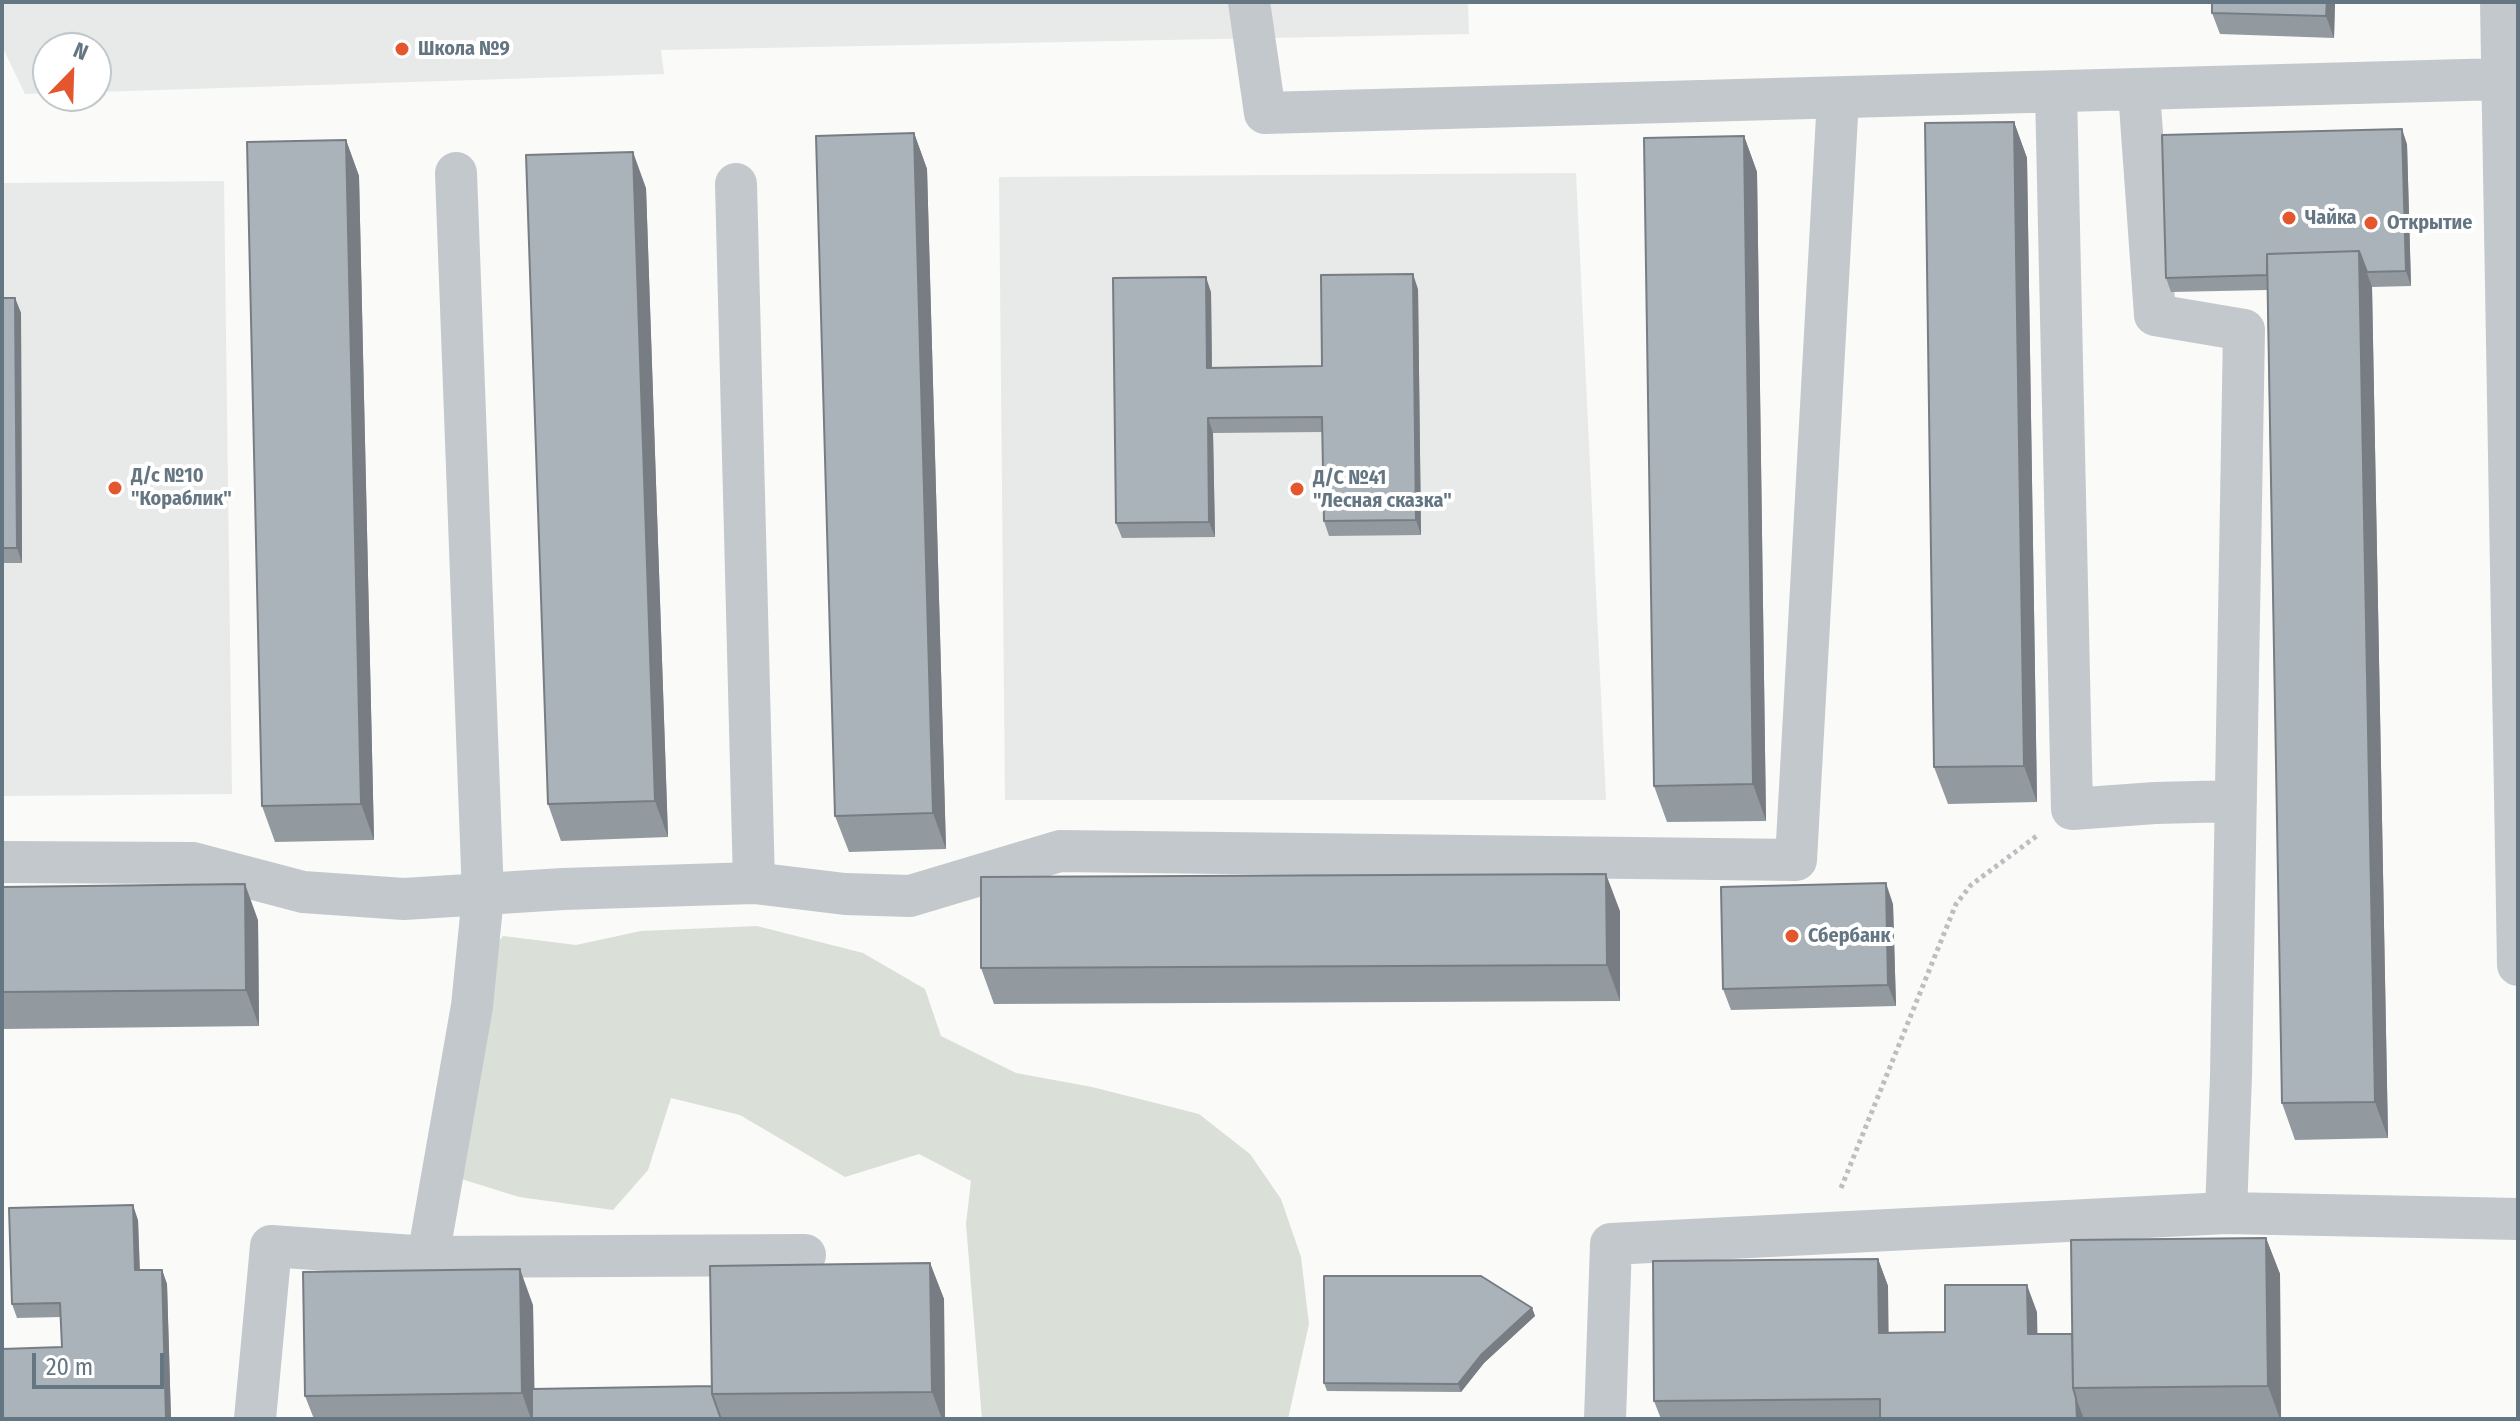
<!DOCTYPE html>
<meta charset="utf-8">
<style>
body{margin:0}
#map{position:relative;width:2520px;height:1421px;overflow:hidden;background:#fafaf8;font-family:"Fira Sans Condensed",sans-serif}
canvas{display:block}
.frame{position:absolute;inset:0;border:4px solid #657683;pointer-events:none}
.north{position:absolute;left:32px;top:32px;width:80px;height:80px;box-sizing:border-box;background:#fff;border:2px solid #c1c8cd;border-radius:50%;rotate:23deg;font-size:22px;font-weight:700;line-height:32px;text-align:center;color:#657683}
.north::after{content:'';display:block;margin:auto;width:28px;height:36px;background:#e4572e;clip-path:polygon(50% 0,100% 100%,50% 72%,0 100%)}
.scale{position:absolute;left:32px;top:1353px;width:132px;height:36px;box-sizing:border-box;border:4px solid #657683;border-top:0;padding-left:10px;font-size:24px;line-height:28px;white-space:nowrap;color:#657683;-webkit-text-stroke:6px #fff;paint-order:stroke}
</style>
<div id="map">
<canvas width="2520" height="1421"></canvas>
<div class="frame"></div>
<div class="north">N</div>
<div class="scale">20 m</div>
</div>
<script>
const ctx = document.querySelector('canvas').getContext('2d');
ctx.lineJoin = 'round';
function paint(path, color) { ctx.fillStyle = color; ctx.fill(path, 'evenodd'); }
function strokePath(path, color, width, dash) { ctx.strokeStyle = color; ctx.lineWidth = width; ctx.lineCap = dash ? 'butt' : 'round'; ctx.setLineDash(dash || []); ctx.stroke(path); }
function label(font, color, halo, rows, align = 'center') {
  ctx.font = font + ' "Fira Sans Condensed",sans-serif'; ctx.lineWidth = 8; ctx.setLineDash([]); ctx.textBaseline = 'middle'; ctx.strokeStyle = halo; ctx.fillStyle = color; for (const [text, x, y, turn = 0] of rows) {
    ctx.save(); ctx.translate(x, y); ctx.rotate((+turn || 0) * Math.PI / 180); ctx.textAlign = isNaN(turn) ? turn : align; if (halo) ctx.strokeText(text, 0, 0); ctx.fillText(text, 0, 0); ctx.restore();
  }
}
paint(new Path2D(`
 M 2,2 L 1468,2 L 1469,34 L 661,50 L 664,74 L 96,92 L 96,48 L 48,48 L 48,93 L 25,94 L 2,46 Z
 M 1576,173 L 1606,800 L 1005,800 L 999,177 Z
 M 224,181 L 232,794 L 2,796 L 2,183 Z`), '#e8e9e9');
paint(new Path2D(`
 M 757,926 L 863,953 L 925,989 L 941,1036 L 1016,1073 L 1092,1087 L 1199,1114 L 1250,1154 L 1281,1199 L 1301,1257 L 1309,1324 L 1288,1419 L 982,1419 L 966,1224 L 971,1181 L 919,1154 L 845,1177 L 740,1115 L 671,1098 L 648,1170 L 613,1210 L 519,1197 L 439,1172 L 474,970 L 503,936 L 576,945 L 641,931 Z`), '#dadfd7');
strokePath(new Path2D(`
 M 1841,1188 L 1956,904 L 1971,885 L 2038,835`), '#bbbfc2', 5, [4, 4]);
strokePath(new Path2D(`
 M 1249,2 L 1265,113 L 2501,79
 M 2501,2 L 2518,965
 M 2139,91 L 2155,315 L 2244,330 L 2231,1076 L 2226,1213 L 2518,1219
 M 2056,93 L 2072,809 L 2155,803 L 2236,801
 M 736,184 L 754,883
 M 2,862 L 193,863 L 303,892 L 404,899 L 563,889 L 754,883 L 845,894 L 910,896 L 1060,851 L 1796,860 L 1838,98
 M 428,1257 L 805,1255
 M 255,1419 L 271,1246 L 428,1257 L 472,1006 L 483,896 L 456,173
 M 1605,1419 L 1611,1244 L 2226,1213`), '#c3c8cc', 42);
paint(new Path2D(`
 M 2335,2 L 2334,38 L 2220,34 L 2212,13 Z
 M 2014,122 L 2027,158 L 2037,802 L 1948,804 L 1934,767 Z
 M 914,133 L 927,169 L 946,849 L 849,852 L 835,816 Z
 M 1744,136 L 1757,172 L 1766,821 L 1667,822 L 1654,786 Z
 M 346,140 L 359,176 L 374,840 L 275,842 L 262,806 Z
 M 2407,144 L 2411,286 L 2372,287 L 2388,1138 L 2295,1140 L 2282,1103 L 2267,290 L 2171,292 L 2166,278 Z
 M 646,188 L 668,837 L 561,841 L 548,804 Z
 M 1418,289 L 1421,535 L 1329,536 L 1324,521 L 1323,432 L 1213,433 L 1215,537 L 1122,538 L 1116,523 L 1211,292 L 1212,368 L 1322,366 Z
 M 2,298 L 15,298 L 21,313 L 22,563 L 2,563 Z
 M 2,887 L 258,920 L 259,1026 L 2,1029 Z
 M 1893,904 L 1896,1006 L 1731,1010 L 1723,989 Z
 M 1620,911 L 1620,1001 L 994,1004 L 981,968 Z
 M 138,1220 L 140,1270 L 162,1270 L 167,1284 L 171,1419 L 2,1419 L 62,1347 L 61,1317 L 17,1318 L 12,1304 Z
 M 2266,1238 L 2280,1274 L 2281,1419 L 1661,1419 L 1654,1401 L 1878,1259 L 1888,1286 L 1888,1333 L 1945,1332 L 2037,1312 L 2037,1334 L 2072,1334 Z
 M 930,1263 L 944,1299 L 945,1419 L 314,1419 L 305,1396 L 533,1305 L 534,1389 L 712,1386 Z
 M 1532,1308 L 1535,1316 L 1484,1363 L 1461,1392 L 1327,1391 L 1324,1383 Z`), '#929a9f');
paint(new Path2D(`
 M 2327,2 L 2335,2 L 2334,38 L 2326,16 Z
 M 2014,122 L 2027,158 L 2037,802 L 2024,766 Z
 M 2402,129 L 2407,144 L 2411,286 L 2406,271 Z
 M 914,133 L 927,169 L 946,849 L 933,813 Z
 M 1744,136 L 1757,172 L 1766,821 L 1753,784 Z
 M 346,140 L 359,176 L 374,840 L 361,804 Z
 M 633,152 L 646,188 L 668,837 L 655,801 Z
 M 2359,251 L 2372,287 L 2388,1138 L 2375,1102 Z
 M 1413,274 L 1418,289 L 1421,535 L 1416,520 Z
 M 1206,277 L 1211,292 L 1212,383 L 1207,368 Z
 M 15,298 L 21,313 L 22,563 L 17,548 Z
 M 1208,418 L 1213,433 L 1215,537 L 1209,522 Z
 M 1606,874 L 1620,911 L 1620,1001 L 1607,965 Z
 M 1886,883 L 1893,904 L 1896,1006 L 1888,985 Z
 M 245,884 L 258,920 L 259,1026 L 246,990 Z
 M 133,1205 L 138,1220 L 140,1285 L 135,1270 Z
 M 2266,1238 L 2280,1274 L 2281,1419 L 2280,1419 L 2268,1386 Z
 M 1878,1259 L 1888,1286 L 1889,1360 L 1879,1333 Z
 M 930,1263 L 944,1299 L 945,1419 L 942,1419 L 932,1392 Z
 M 520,1269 L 533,1305 L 535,1419 L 531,1419 L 522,1393 Z
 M 162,1270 L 167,1284 L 171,1419 L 166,1419 Z
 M 2027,1285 L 2037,1312 L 2038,1362 L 2028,1334 Z
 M 1532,1308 L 1535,1316 L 1484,1363 L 1461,1392 L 1458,1384 L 1481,1355 Z
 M 2076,1398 L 2084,1419 L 2077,1419 Z`), '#777d82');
const building = new Path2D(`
 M 2212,2 L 2327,2 L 2326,16 L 2212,13 Z
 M 2014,122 L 2024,766 L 1934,767 L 1925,123 Z
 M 2402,129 L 2406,271 L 2367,272 L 2359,251 L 2267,254 L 2267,275 L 2166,278 L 2162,135 Z
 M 914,133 L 933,813 L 835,816 L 816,136 Z
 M 1744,136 L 1753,784 L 1654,786 L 1644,138 Z
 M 346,140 L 361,804 L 262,806 L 247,142 Z
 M 633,152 L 655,801 L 548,804 L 526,155 Z
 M 2359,251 L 2375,1102 L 2282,1103 L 2267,254 Z
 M 1413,274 L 1416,520 L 1324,521 L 1322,417 L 1208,418 L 1209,522 L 1116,523 L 1113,278 L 1206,277 L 1207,368 L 1322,366 L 1321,275 Z
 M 2,298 L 15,298 L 17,548 L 2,548 Z
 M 1606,874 L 1607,965 L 981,968 L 981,877 Z
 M 1886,883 L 1888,985 L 1723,989 L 1721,887 Z
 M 245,884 L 246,990 L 2,992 L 2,887 Z
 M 133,1205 L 135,1270 L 162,1270 L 166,1419 L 2,1419 L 2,1349 L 62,1347 L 60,1303 L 12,1304 L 9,1208 Z
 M 2266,1238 L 2268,1386 L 2073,1388 L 2071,1240 Z
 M 1878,1259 L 1879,1333 L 1945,1332 L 1945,1285 L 2027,1285 L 2028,1334 L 2072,1334 L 2073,1388 L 2076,1398 L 2077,1419 L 1880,1419 L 1880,1399 L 1654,1401 L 1653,1261 Z
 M 930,1263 L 932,1392 L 712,1394 L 710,1266 Z
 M 520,1269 L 522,1393 L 305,1396 L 303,1272 Z
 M 1324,1276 L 1481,1276 L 1532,1308 L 1481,1355 L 1458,1384 L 1324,1383 Z
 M 712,1386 L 712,1394 L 721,1419 L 532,1419 L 532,1389 Z`);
paint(building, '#aab3b9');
strokePath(building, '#777d82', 2);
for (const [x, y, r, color] of [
 [402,49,8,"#e4572e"],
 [2289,218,8,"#e4572e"],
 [2371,223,8,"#e4572e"],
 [115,488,8,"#e4572e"],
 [1297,489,8,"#e4572e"],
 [1792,936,8,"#e4572e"]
]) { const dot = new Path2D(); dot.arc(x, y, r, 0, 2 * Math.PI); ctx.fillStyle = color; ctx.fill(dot); strokePath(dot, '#fff', 3); }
label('bold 20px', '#657683', '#fff', [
 ["Школа №9",418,49],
 ["Чайка",2305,218],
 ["Открытие",2387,223],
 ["Д/с №10",131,476],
 ["\"Кораблик\"",131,499],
 ["Д/С №41",1313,478],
 ["\"Лесная сказка\"",1313,501],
 ["Сбербанк",1808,936]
], 'left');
</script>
